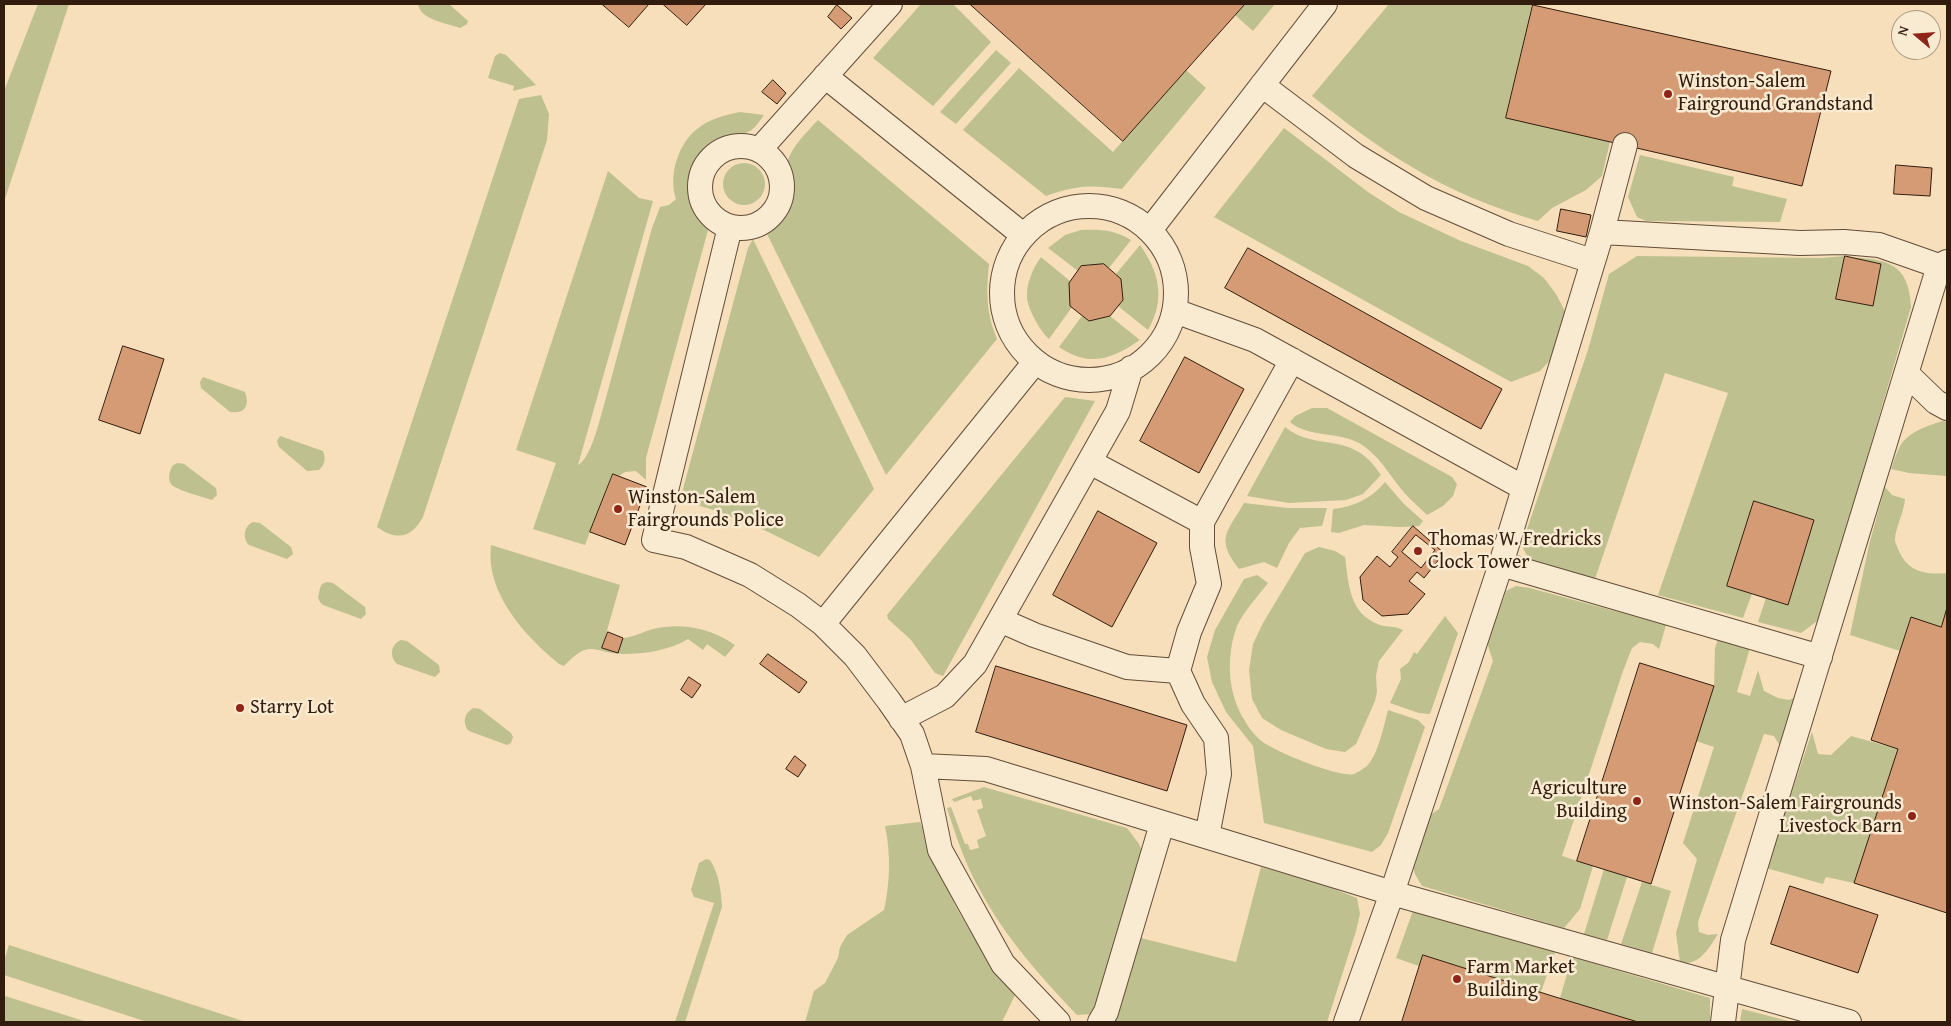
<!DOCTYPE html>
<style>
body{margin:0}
#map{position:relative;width:1951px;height:1026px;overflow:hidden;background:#f6dfba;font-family:"Gentium Book Plus",serif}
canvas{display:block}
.frame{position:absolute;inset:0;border:5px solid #321c0d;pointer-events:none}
.north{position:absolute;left:1891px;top:10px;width:50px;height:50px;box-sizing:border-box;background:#f9ead2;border:1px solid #a99883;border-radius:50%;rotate:288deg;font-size:14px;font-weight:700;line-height:20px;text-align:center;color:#321c0d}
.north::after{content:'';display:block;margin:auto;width:18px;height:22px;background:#8f2418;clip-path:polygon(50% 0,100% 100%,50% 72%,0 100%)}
</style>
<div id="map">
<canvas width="1951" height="1026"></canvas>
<div class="frame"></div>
<div class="north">N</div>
</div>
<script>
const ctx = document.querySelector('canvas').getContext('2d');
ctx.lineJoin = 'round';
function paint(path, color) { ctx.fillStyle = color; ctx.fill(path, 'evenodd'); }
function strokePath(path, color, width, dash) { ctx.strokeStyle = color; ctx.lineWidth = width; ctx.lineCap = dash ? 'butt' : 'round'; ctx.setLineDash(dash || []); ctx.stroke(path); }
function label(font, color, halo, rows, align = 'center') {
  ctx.font = font + ' "Gentium Book Plus",serif'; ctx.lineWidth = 5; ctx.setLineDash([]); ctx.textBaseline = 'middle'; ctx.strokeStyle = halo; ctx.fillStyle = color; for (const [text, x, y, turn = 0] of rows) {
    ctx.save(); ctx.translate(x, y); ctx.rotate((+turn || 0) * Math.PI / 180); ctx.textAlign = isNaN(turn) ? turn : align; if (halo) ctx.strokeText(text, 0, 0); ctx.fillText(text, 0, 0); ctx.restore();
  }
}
paint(new Path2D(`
 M 38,4 L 69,4 L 4,202 L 4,91 Z
 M 418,4 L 449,4 L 468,21 L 467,24 L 460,28 C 447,23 420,20 418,4 Z
 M 921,4 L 953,4 L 991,42 L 933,106 L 873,58 Z
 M 1245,4 L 1275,4 L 1253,31 L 1235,15 Z
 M 1389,4 L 1533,4 L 1506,117 L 1610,142 L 1602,176 L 1586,190 L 1552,208 L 1538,221 C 1494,208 1451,191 1412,167 C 1377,147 1344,121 1312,96 Z
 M 996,50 L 1011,63 L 956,124 L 940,112 Z
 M 500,53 L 506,55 L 536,85 L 513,91 L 514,86 L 488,78 L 495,56 Z
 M 1019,68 L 1113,152 L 1186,70 L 1206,88 L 1122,189 C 1090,185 1077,185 1046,196 L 963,130 Z
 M 541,95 L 549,114 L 547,140 L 423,517 C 412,538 396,541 377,527 L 519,99 Z
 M 740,112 L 764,115 C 761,119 758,124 754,128 C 747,135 735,135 725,139 C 705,147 694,168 695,189 C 695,204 705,215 708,230 L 646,458 L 646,480 L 636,471 L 625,472 L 619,476 L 612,474 L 585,545 L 533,529 L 556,463 L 516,450 L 608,171 L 639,198 L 653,201 L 578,465 C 590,458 597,429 601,416 L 652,228 L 660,207 L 669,205 L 676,199 C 668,176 678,144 697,129 C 709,119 725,115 740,112 Z
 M 818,120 L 989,264 C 986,291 986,314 997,339 L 886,475 L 765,230 C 790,209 796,193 787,162 C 793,145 806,133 818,120 Z
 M 1284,128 L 1368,192 L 1399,212 L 1461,241 L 1528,266 L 1544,278 L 1556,294 L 1567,315 L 1552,358 L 1540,371 L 1511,382 L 1214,217 Z
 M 1640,155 L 1734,177 L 1732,186 L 1787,199 L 1780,222 L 1646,221 L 1637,217 L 1628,197 Z
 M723 184a21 21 0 1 1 42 0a21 21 0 1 1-42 0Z
 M 1081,230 C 1100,229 1115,230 1131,240 L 1109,268 L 1104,264 L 1081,266 L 1078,271 L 1048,248 L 1065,235 Z
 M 753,239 L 874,489 L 819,557 L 764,530 L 717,511 L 680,500 L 748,248 Z
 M 1140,245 C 1159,272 1166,299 1148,330 L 1118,306 L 1123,300 L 1121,279 L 1116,274 Z
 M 1637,256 L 1821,258 L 1845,256 L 1836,299 L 1873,306 L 1881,264 L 1847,257 C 1886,259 1909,262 1911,307 L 1820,619 L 1801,633 L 1758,622 L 1766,598 L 1788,605 L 1814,520 L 1754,501 L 1727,586 L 1752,594 L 1743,618 L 1658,595 L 1728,393 L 1665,373 L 1595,579 L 1530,561 L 1523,548 L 1523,541 L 1588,350 L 1609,274 Z
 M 1041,257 L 1070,281 L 1070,306 L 1072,307 L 1049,339 C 1040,331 1028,309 1027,298 C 1026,284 1033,268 1041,257 Z
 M 1082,316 L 1089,321 L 1110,316 L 1140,340 C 1112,359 1090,368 1059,347 Z
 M 203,377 L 245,392 C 250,406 245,414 230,412 L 201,388 L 200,382 Z
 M 1065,397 L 1095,401 L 943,676 L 935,673 L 911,640 L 888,619 L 887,615 Z
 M 1312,408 L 1327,408 L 1452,477 L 1457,484 L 1453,496 L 1443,506 L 1427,515 C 1417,505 1406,496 1398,485 C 1385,468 1378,455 1359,443 C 1337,431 1308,438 1290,422 L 1295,416 Z
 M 1943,421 L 1947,422 L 1947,476 L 1909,473 L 1891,469 C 1894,461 1897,450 1902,443 C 1911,431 1929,425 1943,421 Z
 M 1285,427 C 1318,453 1352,429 1381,475 L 1363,494 L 1346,500 L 1289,503 L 1247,496 Z
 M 280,436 L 323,451 C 326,459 325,464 319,470 L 307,471 L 279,447 L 277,441 Z
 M 178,463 L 184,464 L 216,488 L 217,495 L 212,500 C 204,497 175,490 171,484 C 167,478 170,470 173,465 Z
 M 1385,482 L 1403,503 L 1423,521 L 1419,526 L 1400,527 L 1364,525 L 1339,533 L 1331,532 L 1333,509 C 1354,507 1372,498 1385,482 Z
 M 1885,487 L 1892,495 L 1905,499 C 1904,513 1895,528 1895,540 C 1895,543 1898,548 1899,551 C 1908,572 1926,575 1947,573 L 1947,608 L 1941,627 L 1911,617 L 1900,651 L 1850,635 L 1869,545 Z
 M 1244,503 L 1288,508 L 1327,508 L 1322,526 L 1300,528 L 1289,543 L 1277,568 L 1264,562 L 1239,569 C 1215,538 1227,533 1244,503 Z
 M 253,522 L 260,523 L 291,547 L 293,554 L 287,559 L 249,545 C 242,538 244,526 253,522 Z
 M 491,545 L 620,585 L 602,648 L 618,653 L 623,638 C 635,637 642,632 653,629 C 682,622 711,628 735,645 L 725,657 L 707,644 L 703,650 L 688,639 C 671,650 644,654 624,654 C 594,654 591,637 564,666 L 559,664 C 525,636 485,593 491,545 Z
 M 1319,547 L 1335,551 L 1345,557 C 1349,585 1349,614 1380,625 C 1389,628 1393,625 1403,630 L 1379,661 L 1376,676 L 1377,692 L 1375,701 L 1356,744 L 1345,752 L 1326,749 L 1281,730 L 1262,718 L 1252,699 L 1249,670 L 1253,644 L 1263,623 L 1305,553 Z
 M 1257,575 L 1268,583 C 1259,595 1243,612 1237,626 C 1226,656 1227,693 1245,721 C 1248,727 1254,734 1259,739 C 1270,750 1339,778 1354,774 C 1357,773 1364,768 1367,766 C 1378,755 1384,725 1388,710 L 1418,720 L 1425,727 L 1388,833 L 1381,845 L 1372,852 L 1264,823 L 1253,746 L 1226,712 L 1212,682 L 1207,657 L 1215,630 L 1244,579 Z
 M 327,582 L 333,583 L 365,607 L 366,614 L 361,619 L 323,605 L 320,602 L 318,598 L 320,588 L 322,584 Z
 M 1516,586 L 1530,588 L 1666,625 L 1659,649 L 1653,644 L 1640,642 L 1632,648 L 1623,671 L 1562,856 L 1593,866 L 1580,909 L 1564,928 L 1422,886 L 1415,874 L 1411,861 L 1424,819 L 1439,809 L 1493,661 L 1487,643 L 1506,591 Z
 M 1445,616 L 1458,633 L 1430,714 L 1419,713 L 1390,703 L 1401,679 L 1400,669 L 1409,662 L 1414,652 L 1417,654 Z
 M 1718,639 L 1750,648 L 1737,692 L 1750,696 L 1758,670 L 1764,691 L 1778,698 L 1789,700 L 1796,697 L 1780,746 L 1774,736 L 1764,734 L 1698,922 L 1699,932 L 1708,935 L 1718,934 C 1709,948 1699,967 1680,962 L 1676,933 L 1697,859 L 1683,843 L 1714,747 L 1696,741 L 1714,686 L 1715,648 Z
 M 401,640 L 407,641 L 439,665 L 440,672 L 435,677 L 397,664 C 389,656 391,644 401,640 Z
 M 474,708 L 480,709 L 511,733 L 513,737 L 511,743 L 507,745 L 469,731 C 462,724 464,712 474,708 Z
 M 1812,732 L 1818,754 L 1831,755 L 1851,736 L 1898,749 L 1854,883 L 1826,877 L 1823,884 L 1766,868 Z
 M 984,787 L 1127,828 L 1139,844 L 1145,857 L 1098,1008 L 1091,1014 L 1077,1015 C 1040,976 1005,937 980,890 C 965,864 956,836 947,808 L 951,807 L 965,844 L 968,844 L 970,850 L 979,848 L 977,840 L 986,836 L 977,810 L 983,808 L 981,799 L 973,801 L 971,796 L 954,802 L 952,799 Z
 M 920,822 C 934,852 944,885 960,914 C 976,942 997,968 1016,993 L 1002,1022 L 805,1022 L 814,991 L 825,983 L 838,958 L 840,947 L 847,935 L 884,910 C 890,883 891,854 885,826 Z
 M 706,859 L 710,860 C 719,874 721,890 722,907 L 685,1022 L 675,1022 L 714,903 L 694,897 L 691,890 L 699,863 Z
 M 1261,867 L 1324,885 L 1357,898 L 1360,914 L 1356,931 L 1327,1022 L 1114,1022 L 1141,938 L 1236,962 Z
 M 1604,869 L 1627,877 L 1607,940 L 1584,934 Z
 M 1642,882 L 1671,891 L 1652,953 L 1621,944 Z
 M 1414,908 L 1555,952 L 1541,992 L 1423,955 L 1419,966 L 1396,958 Z
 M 9,945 L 246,1022 L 147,1022 L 4,975 L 4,961 Z
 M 1572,957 L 1710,998 L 1710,1022 L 1638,1022 L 1560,998 Z
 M 5,996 L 87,1022 L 4,1022 Z
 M 1742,1009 L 1792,1022 L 1740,1022 Z`), '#bec18f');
const building = new Path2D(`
 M 602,4 L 649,4 L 629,27 Z
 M 663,4 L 706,4 L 687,25 Z
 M 970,4 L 1245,4 L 1123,141 Z
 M 837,5 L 852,18 L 841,29 L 828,17 Z
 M 1533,5 L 1831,71 L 1802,186 L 1506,118 Z
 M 773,80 L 786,93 L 777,104 L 762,92 Z
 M 1896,165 L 1932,168 L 1930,196 L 1894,194 Z
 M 1561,209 L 1591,215 L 1586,237 L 1557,231 Z
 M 1248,248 L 1502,389 L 1481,429 L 1225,288 Z
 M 1845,256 L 1881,264 L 1873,306 L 1836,299 Z
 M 1104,264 L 1121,279 L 1123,300 L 1110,316 L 1089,321 L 1070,306 L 1069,283 L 1081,266 Z
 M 123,346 L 164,359 L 140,434 L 99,420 Z
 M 1185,357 L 1244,389 L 1199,473 L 1140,441 Z
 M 613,474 L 647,487 L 625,545 L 590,532 Z
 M 1754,501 L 1814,520 L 1788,605 L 1727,586 Z
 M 1098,511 L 1157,543 L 1112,627 L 1053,595 Z
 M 1413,526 L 1444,553 L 1424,578 L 1417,572 L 1409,581 L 1425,594 L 1408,614 L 1382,616 L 1363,600 L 1360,577 L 1377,556 L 1390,567 L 1398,557 L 1392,552 Z
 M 1416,535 L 1435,550 L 1421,568 L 1402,552 Z
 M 1947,608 L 1947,913 L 1854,883 L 1898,749 L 1871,740 L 1911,617 L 1941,627 Z
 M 608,632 L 623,638 L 618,653 L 602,648 Z
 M 768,654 L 807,682 L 799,693 L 760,664 Z
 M 1640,663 L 1714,686 L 1651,884 L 1577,861 Z
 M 996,666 L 1187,725 L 1167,791 L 976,732 Z
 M 689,677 L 701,685 L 692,698 L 681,690 Z
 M 795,756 L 806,765 L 798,777 L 786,769 Z
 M 1790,886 L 1878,915 L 1858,973 L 1771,944 Z
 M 1423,955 L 1549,995 L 1638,1022 L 1402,1022 Z`);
paint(building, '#d59b75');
strokePath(building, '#321c0d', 1);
const pedestrian = new Path2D(`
 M 825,76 L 1023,235
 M 1262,85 L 1356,156 L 1426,198 L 1509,234 L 1592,261
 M700 187a41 41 0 1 1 82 0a41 41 0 1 1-82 0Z
 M 760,149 L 890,4
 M1002 293a87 87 0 1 1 174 0a87 87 0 1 1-174 0Z
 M 730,227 L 654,540 L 686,547 L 750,575 L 798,605 L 823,624 L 855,656 L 889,701 L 912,734 L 923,766
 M 1150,230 L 1325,4
 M 1602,232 L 1625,145
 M 1175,311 L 1255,340 L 1524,488
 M 1907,374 L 1936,402 L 1947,408
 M 1090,462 L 1202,522
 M 1501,564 L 1602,232 L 1800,243 L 1844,242 L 1879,245 L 1939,266
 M 1000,620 L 1034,635 L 1127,667 L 1178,671
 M 823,624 L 1035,362
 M 1820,657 L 1501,564 L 1392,893 L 1849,1022
 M 901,719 L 945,696 L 975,664 L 1118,411 L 1131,368
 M 1207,836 L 1219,774 L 1216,738 L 1193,704 L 1178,671 L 1189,632 L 1209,584 L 1202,547 L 1202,522 L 1292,360
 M 1058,1022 L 1003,964 L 940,850 L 923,766 L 986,769 L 1392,893 L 1346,1022
 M 1100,1022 L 1106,1012 L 1162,824
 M 1723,1022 L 1733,940 L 1939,266 L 1947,262`);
strokePath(pedestrian, '#634d38', 26);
strokePath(pedestrian, '#f9ead2', 24);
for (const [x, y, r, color] of [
 [1668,94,5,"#8f2418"],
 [618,509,5,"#8f2418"],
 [1418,551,5,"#8f2418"],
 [240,708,5,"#8f2418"],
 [1637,801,5,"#8f2418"],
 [1912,816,5,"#8f2418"],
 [1457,979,5,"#8f2418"]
]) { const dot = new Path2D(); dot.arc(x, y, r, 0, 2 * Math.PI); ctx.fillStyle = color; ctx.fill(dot); strokePath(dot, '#f9ead2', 2); }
label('20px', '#321c0d', '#f9ead2', [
 ["Winston-Salem",1678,82],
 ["Fairground Grandstand",1678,105],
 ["Winston-Salem",628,498],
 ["Fairgrounds Police",628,521],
 ["Thomas W. Fredricks",1428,540],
 ["Clock Tower",1428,563],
 ["Starry Lot",250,708],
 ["Agriculture",1627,789,"right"],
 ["Building",1627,812,"right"],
 ["Winston-Salem Fairgrounds",1902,804,"right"],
 ["Livestock Barn",1902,827,"right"],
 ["Farm Market",1467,968],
 ["Building",1467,991]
], 'left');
</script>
